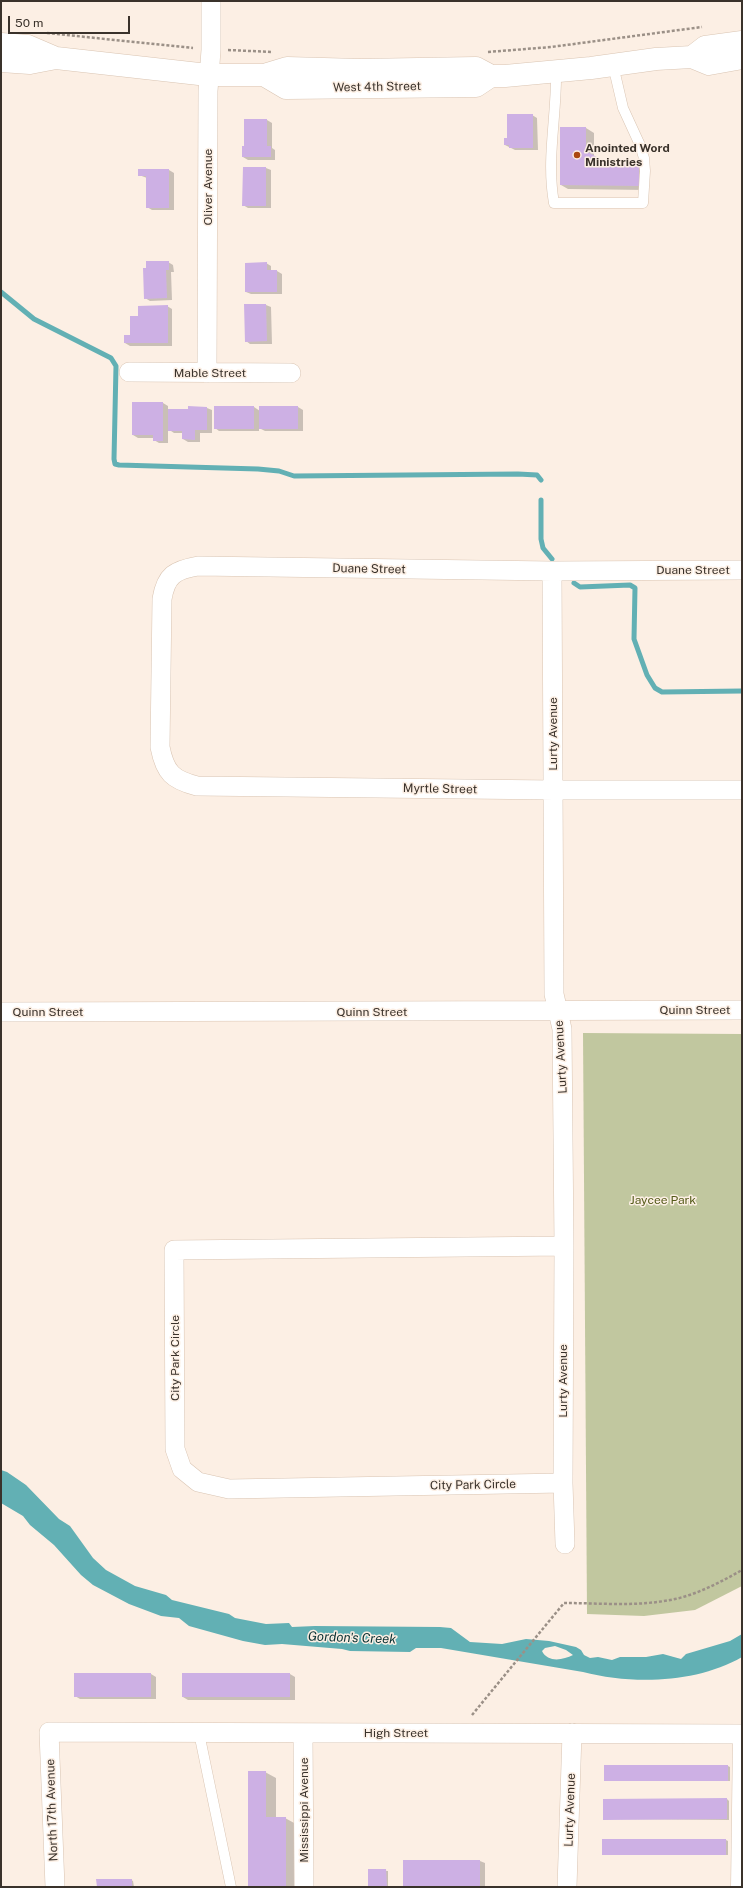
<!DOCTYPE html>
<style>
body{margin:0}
#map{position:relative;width:743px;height:1888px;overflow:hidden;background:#fcefe4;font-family:"Public Sans",sans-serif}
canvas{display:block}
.frame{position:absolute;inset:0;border:2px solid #3a322b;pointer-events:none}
.scale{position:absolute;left:8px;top:16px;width:122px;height:18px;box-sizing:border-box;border:2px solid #3a322b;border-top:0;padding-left:5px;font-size:12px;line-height:14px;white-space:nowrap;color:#3a322b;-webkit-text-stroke:3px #fcefe4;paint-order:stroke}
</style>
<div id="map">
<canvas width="743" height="1888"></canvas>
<div class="frame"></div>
<div class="scale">50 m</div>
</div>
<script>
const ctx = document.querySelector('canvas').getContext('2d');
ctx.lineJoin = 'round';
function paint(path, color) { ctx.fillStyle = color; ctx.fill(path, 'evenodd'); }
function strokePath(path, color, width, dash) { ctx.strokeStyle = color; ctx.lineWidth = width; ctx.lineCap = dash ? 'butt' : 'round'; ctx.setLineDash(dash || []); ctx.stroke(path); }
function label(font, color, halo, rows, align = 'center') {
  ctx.font = font + ' "Public Sans",sans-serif'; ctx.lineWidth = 3; ctx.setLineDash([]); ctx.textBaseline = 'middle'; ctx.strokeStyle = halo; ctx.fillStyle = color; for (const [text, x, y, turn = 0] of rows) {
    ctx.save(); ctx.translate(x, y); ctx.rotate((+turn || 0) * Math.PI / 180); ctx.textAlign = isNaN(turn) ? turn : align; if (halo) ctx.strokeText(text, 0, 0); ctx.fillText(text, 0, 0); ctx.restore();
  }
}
paint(new Path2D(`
 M 583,1033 L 742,1034 L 742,1586 L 695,1610 L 644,1616 L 587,1614 Z`), '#c1c79f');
paint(new Path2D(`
 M 1,1470 L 7,1472 L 26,1485 L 59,1519 L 70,1526 L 93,1558 L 106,1570 L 135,1586 L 166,1595 L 172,1600 L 229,1614 L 235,1618 L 266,1624 L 289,1623 L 292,1627 L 315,1626 L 440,1627 L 451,1628 L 470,1642 L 502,1644 L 526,1639 L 549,1641 L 576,1647 L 581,1650 L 584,1655 L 590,1658 L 598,1657 L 612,1660 L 620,1657 L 646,1657 L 663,1654 L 681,1659 L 686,1654 L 730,1641 L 742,1634 L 742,1657 C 697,1683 633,1685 583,1672 L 441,1648 L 416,1648 L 410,1652 L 350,1651 L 342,1649 L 282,1644 L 265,1645 L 243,1641 L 189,1626 L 179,1618 L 161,1616 L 129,1604 L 93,1585 L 81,1575 L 54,1545 L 30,1525 L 23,1516 L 1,1503 ZM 555,1646 L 566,1650 L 573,1655 C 563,1660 548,1663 542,1651 L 545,1648 Z`), '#62b0b4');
paint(new Path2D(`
 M 532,115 L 537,118 L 538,150 L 515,150 L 505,145 L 508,139 Z
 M 267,120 L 272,123 L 272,148 L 275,150 L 275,160 L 248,160 L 243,157 L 245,147 Z
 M 586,128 L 594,133 L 594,156 L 602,161 L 638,161 L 646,166 L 646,190 L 568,189 L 561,185 Z
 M 244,168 L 266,168 L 271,170 L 271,208 L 248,208 L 243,205 Z
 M 139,170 L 169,170 L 174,173 L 174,210 L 152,210 L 147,207 L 147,178 L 139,175 Z
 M 168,262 L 173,265 L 174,272 L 171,272 L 172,300 L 150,301 L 145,298 Z
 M 266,263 L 271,266 L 271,271 L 277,271 L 282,274 L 282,294 L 251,294 L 246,292 Z
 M 245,305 L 266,305 L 271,307 L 272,344 L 250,344 L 246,341 Z
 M 167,306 L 172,309 L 172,346 L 130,346 L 125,343 L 131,336 L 139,317 Z
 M 163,403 L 168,406 L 168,410 L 189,410 L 207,408 L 212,410 L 212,433 L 200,433 L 200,442 L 188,442 L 183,439 L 183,433 L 174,433 L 168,429 L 168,443 L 159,443 L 154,440 L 154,438 L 138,438 L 133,435 Z
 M 254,407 L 260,411 L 298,407 L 303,410 L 303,431 L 265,431 L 259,428 L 259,431 L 219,431 L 215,428 Z
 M 151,1674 L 156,1677 L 156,1699 L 80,1699 L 75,1696 Z
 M 290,1674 L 295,1677 L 295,1700 L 188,1700 L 183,1697 Z
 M 728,1766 L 730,1767 L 730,1781 L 605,1780 Z
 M 265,1772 L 276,1778 L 276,1818 L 285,1818 L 296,1824 L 296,1887 L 249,1887 Z
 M 727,1799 L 729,1801 L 729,1820 L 604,1819 Z
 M 726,1840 L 728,1841 L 728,1855 L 603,1854 Z
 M 404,1861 L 480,1861 L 485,1863 L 485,1887 L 404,1887 Z
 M 369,1870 L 388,1871 L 388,1887 L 369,1887 Z
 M 131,1880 L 133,1881 L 134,1887 L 97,1887 Z`), '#0003');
strokePath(new Path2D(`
 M 1,292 L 34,319 L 111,358 L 116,366 L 114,459 L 115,464 L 119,465 L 258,469 L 279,471 L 294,476 L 518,474 L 537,475 L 541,480
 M 541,500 L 541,539 L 543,548 L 552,559
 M 574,583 L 580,587 L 630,585 L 635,588 L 634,639 L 647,675 L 655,688 L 662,692 L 742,691`), '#62b0b4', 5);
paint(new Path2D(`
 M 507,114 L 533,114 L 533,148 L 509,148 L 509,145 L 504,145 L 504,138 L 507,138 Z
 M 244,119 L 267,119 L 267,146 L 271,146 L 271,157 L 242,157 L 242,146 L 244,146 Z
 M 560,127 L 586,127 L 586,151 L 602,160 L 639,160 L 639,186 L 560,185 Z
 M 243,167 L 266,167 L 266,206 L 242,206 Z
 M 138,169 L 169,169 L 169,208 L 146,208 L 146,176 L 138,176 Z
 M 146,261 L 169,261 L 169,270 L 166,270 L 167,298 L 144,299 L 143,268 L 146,268 Z
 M 267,262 L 267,270 L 277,270 L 277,292 L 245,292 L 245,263 Z
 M 244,304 L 266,304 L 267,341 L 245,342 Z
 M 168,305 L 168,343 L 124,343 L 124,335 L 130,335 L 130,316 L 138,316 L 138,306 Z
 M 132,402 L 163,402 L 163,441 L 153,441 L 153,435 L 132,435 Z
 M 188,406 L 207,407 L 207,430 L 195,430 L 195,440 L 182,439 L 182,431 L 168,431 L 168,409 L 188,409 Z
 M 214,406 L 254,406 L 254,429 L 214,429 Z
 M 259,406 L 298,406 L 298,429 L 259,429 Z
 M 74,1673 L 151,1673 L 151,1697 L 74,1697 Z
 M 182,1673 L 290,1673 L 290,1697 L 182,1697 Z
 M 604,1765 L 728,1765 L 728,1781 L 604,1781 Z
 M 248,1771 L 266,1771 L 266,1817 L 286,1817 L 286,1887 L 248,1887 Z
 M 727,1798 L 727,1819 L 603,1820 L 603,1799 Z
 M 602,1839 L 726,1839 L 726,1855 L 602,1855 Z
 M 403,1860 L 480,1860 L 480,1887 L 403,1887 Z
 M 368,1869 L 386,1869 L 387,1887 L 368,1887 Z
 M 96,1879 L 132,1879 L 132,1887 L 97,1887 Z`), '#cdb0e4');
const service = new Path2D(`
 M 556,71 C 557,115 546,159 554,203 L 643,203 L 645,171 L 644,158 L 640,145 L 623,108 L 613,65
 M 199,1733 L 231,1887
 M 736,1887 L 738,1734`);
const minor = new Path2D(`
 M 129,372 L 291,373
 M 207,373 L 208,91 L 211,50 L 211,1
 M 742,570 L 552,571 L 198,566 C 175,570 166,575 162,599 L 160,747 C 165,773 173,780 197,786 L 554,790 L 742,790
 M 552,571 L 554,994 L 562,1029 L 564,1246 L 563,1483 L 565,1544
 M 1,1012 L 742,1010
 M 563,1483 L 229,1489 L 198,1482 L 182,1469 L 175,1449 L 174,1250 L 564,1246
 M 303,1734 L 304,1887
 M 55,1887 L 49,1732 L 742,1734
 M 567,1887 L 572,1733`);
const secondary = new Path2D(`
 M 1,44 L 28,46 L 56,58 L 208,75 L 264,75 L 287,68 L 360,70 L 476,68 L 491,76 L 505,76 L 591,68 L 656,59 L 692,57 L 709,64 L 742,58
 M 692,57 L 705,47 L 742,42
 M 1,61 L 30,63 L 56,58
 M 264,75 L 286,88 L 476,86 L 491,76`);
strokePath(service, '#d9c4b2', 11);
strokePath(minor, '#d9c4b2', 20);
strokePath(secondary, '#d9c4b2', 23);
strokePath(new Path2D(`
 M 47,33 L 193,48
 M 228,50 L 273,52
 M 488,52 L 551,47 L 702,27
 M 472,1715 L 564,1603 C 600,1603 639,1607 675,1599 C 698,1594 721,1582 742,1570`), '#9b9087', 2.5, [3, 2]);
strokePath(service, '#fff', 10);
strokePath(minor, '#fff', 19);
strokePath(secondary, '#fff', 22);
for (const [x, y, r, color] of [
 [577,155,4,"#ab4810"]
]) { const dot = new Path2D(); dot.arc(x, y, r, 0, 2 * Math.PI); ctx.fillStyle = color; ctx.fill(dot); strokePath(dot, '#fcefe4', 1.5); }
label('12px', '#3a322b', '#fcefe4', [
 ["West 4th Street",377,87,-1],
 ["Oliver Avenue",208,187,-90],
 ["Mable Street",210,373],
 ["Duane Street",369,569,1],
 ["Duane Street",693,570],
 ["Lurty Avenue",553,734,-90],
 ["Myrtle Street",440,789,1],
 ["Quinn Street",695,1010],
 ["Quinn Street",48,1012],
 ["Quinn Street",372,1012],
 ["Lurty Avenue",561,1057,-93],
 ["City Park Circle",175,1358,-90],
 ["Lurty Avenue",563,1381,-90],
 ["City Park Circle",473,1485,-1],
 ["High Street",396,1733],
 ["North 17th Avenue",52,1810,-92],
 ["Mississippi Avenue",304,1810,-90],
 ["Lurty Avenue",570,1810,-88]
]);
label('bold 12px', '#3a322b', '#fcefe4', [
 ["Anointed Word",585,148],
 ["Ministries",585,162]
], 'left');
label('12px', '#545a19', '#fcefe4', [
 ["Jaycee Park",663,1200]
]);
label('italic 13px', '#093133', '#fcefe4', [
 ["Gordon's Creek",352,1638,2]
]);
</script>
